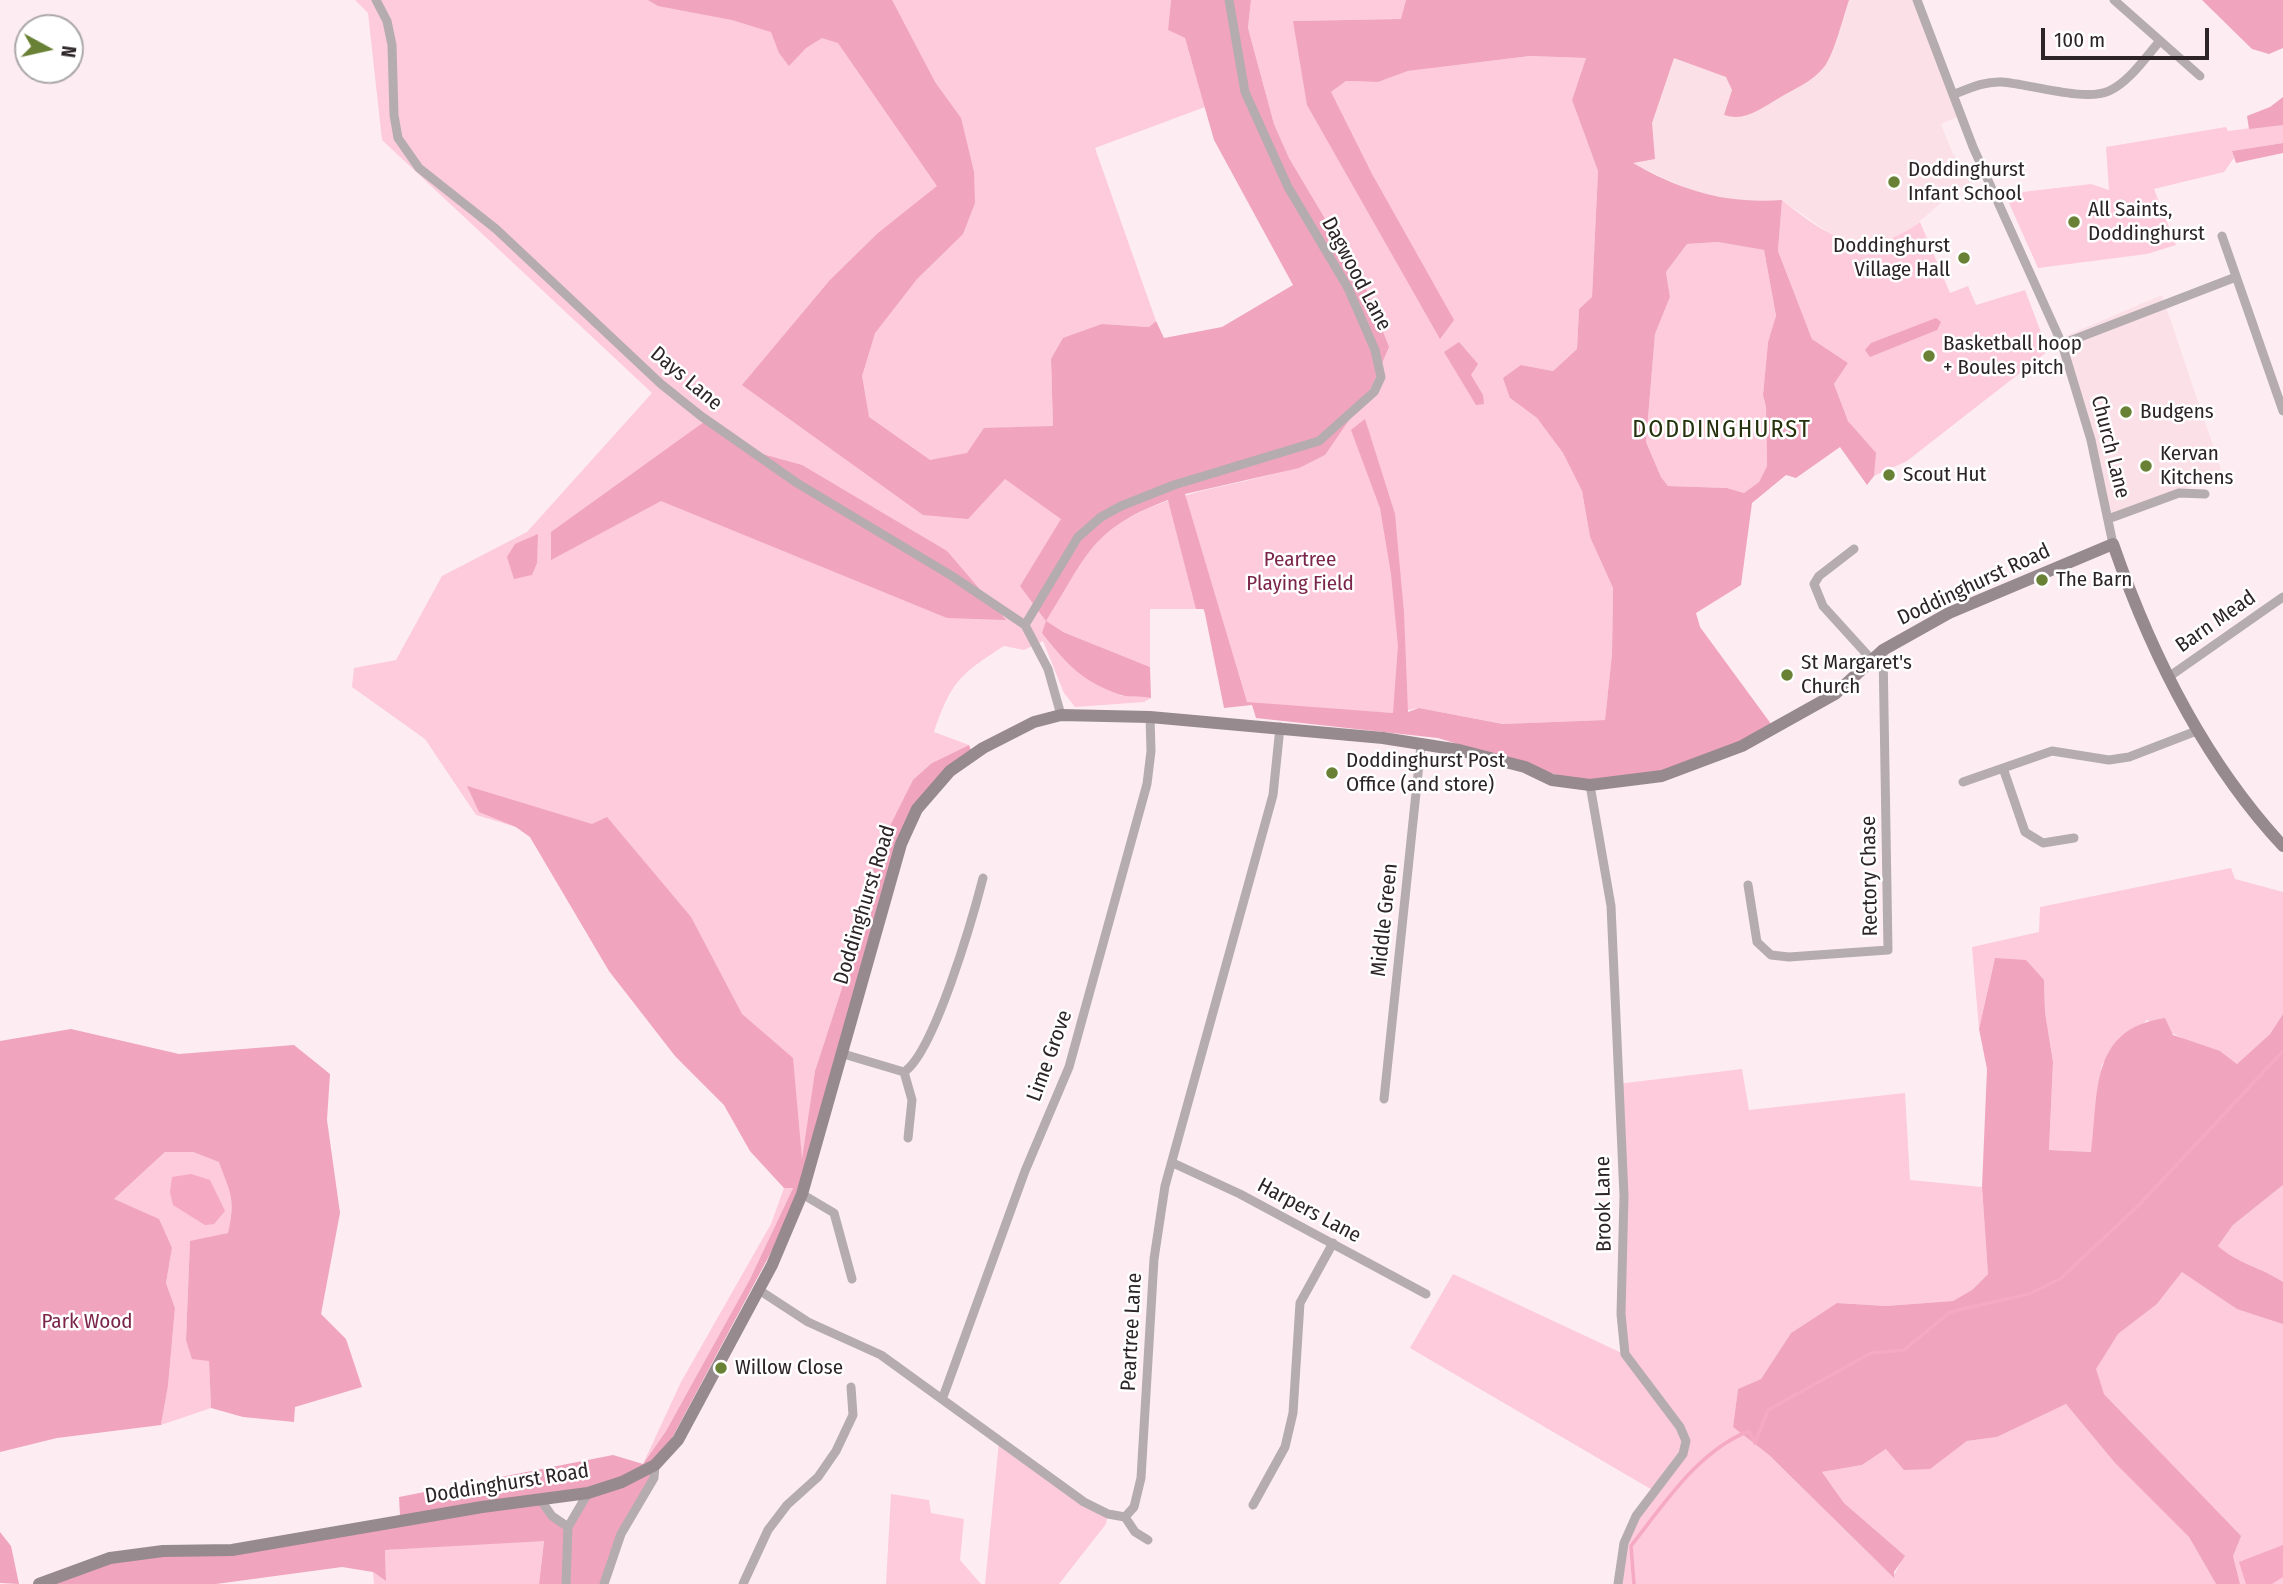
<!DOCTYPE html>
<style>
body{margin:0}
#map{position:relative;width:2283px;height:1584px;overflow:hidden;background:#fdedf2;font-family:"Fira Sans Condensed",sans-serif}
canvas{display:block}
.north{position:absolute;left:14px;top:14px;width:70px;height:70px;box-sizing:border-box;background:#fff;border:2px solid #aba7a9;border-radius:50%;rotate:98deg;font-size:19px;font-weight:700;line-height:28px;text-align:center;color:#2c2427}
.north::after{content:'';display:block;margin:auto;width:24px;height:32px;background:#688134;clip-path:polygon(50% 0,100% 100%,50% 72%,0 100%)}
.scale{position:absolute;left:2041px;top:28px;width:168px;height:32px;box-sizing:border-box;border:4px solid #2c2427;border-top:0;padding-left:9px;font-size:21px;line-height:24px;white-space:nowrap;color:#2c2427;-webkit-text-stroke:5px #fff;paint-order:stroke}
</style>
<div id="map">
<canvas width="2283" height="1584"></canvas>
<div class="north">N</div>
<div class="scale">100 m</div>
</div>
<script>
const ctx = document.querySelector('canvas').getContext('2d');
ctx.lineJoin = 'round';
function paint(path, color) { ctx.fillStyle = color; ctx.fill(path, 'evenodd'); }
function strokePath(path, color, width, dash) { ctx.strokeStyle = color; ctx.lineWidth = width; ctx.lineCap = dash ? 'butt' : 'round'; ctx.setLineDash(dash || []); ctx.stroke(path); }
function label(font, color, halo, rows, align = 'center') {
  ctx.font = font + ' "Fira Sans Condensed",sans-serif'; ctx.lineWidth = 5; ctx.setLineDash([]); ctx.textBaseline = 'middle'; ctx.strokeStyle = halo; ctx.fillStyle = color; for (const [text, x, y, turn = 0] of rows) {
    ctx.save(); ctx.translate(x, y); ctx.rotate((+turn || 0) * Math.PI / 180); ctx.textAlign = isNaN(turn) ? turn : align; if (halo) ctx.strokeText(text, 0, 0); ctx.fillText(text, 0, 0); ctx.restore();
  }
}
paint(new Path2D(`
 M 1838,0 L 1917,0 L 1962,115 L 1941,124 L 1952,152 L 1961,164 L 1968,163 L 1975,180 L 1946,199 L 1906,233 L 1870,244 L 1839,240 L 1782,200 L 1748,202 L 1697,193 L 1631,163 L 1664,53 Z
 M 2162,295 L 2223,475 L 2107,517 L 2061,338 Z`), '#fce0e8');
paint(new Path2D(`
 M 355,0 L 1171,0 L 1168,30 L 1185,38 L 1205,107 L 1095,148 L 1156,321 L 1149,327 L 1102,324 L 1051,359 L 1053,426 L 1067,510 L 1020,586 L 1051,612 C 1067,584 1081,554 1104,532 C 1111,525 1123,521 1132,516 C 1193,484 1264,485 1325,455 L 1365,286 L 1289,158 L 1274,124 L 1248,28 L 1251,0 L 1406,0 L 1402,19 L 1293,21 L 1331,92 L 1346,81 L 1378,82 L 1408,71 L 1530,56 L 1586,58 L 1572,100 L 1598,171 L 1592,297 L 1579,309 L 1577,349 L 1553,371 L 1521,365 L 1510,398 L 1537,418 L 1563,453 L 1582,491 L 1590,537 L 1613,588 L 1612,654 L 1605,720 L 1504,724 L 1419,708 L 1393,713 L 1252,705 L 1248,703 L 1203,609 L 1150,609 L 1150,667 L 1063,632 L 1121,696 L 1135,694 L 1151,698 L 1144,702 L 1075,707 L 1064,693 L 1043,641 L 1024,650 L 1004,646 C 960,674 951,682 934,732 L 969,745 L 932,763 L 879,848 L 841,991 L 815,1071 L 802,1163 L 793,1188 L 750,1279 L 666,1431 L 643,1464 L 681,1382 L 771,1224 L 784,1188 L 750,1151 L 724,1105 L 682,1063 L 609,971 L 530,837 L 516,827 L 476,815 L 425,739 L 352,687 L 354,668 L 396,660 L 442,576 L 527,532 L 652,393 L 382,140 L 368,13 Z
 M 2283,124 L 2283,143 L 2232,151 L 2234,158 L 2224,172 L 2154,189 L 2176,245 L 2147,254 L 2038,268 L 2005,194 L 2091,184 L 2109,190 L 2106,147 L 2226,127 L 2228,131 Z
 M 1782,200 C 1828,237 1864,263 1920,222 L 1950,293 L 1968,286 L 1976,305 L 2025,290 L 2048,351 L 1907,461 L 1874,476 L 1875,453 L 1848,421 L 1834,384 L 1848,363 L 1812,339 L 1778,251 Z
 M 1718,242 L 1764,250 L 1776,317 L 1768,342 L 1763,395 L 1766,407 L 1767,466 L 1759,482 L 1744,493 L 1727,488 L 1668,486 L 1661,477 L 1646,442 L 1655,334 L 1670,297 L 1666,272 L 1687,244 Z
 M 2231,868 L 2235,879 L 2283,892 L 2283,1014 L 2270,1034 L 2237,1064 L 2220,1051 L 2195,1045 L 2147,1020 L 2102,1064 L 2091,1152 L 2049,1150 L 2053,1062 L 2045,1012 L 2044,980 L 1995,958 L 1979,1029 L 1972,947 L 2039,932 L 2040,907 Z
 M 1742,1069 L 1749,1110 L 1905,1093 L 1910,1180 L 1982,1187 L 1988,1274 L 1972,1290 L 1953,1301 L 1886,1306 L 1837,1303 L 1791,1333 L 1761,1379 L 1738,1389 L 1733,1427 L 1769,1455 L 1893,1577 L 1904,1556 L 1844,1503 L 1822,1472 L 1862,1465 L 1886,1449 L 1929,1469 L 1967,1441 L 1997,1437 L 2066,1404 L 2115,1463 L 2189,1537 L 2216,1584 L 1618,1584 L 1624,1543 L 1654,1491 L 1410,1348 L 1453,1274 L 1624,1354 L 1624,1196 L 1617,1084 Z
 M 165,1152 L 193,1152 L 220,1162 C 229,1193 236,1198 228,1233 L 190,1242 L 186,1340 L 209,1360 L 211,1408 L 161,1425 L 168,1386 L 175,1308 L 166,1283 L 172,1248 L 114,1199 Z
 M 2283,1185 L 2283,1584 L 2240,1584 L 2233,1556 L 2138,1429 L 2104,1394 L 2095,1369 L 2118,1334 L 2157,1304 L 2182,1272 L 2218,1246 L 2233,1225 Z
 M 999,1441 L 1108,1514 L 1106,1524 L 1059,1584 L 985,1584 Z
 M 891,1494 L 929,1500 L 931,1513 L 964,1519 L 960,1560 L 981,1584 L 886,1584 Z
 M 544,1540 L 539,1584 L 374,1584 L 373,1572 L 386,1581 L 385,1550 Z`), '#fdcbdb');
paint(new Path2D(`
 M 648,0 L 892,0 L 935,82 L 961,118 L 974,172 L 975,203 L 963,234 L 917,279 L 875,333 L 862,376 L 869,417 L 930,460 L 967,453 L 984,428 L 1053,426 L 1051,359 L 1063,338 L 1102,324 L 1149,327 L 1156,321 L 1164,338 L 1222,327 L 1293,285 L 1214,140 L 1185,38 L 1168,30 L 1171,0 L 1251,0 L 1248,28 L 1274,124 L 1289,158 L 1365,286 L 1389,347 L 1371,388 L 1325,455 L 1299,468 L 1185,494 L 1247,702 L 1393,713 L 1398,646 L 1391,574 L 1380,508 L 1351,430 L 1365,419 L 1395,514 L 1404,613 L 1408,712 L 1419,708 L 1503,724 L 1605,720 L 1612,654 L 1613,588 L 1590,537 L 1582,491 L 1563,453 L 1537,418 L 1510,398 L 1503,378 L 1521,365 L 1553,371 L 1577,349 L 1579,309 L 1592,297 L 1598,171 L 1572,100 L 1586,58 L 1530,56 L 1408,71 L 1378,82 L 1346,81 L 1331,92 L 1372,174 L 1454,320 L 1440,339 L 1307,105 L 1293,21 L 1401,19 L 1406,0 L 1849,0 C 1843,17 1834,55 1824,67 C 1811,83 1795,88 1779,98 C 1761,108 1746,122 1724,115 L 1732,90 L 1726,77 L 1674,58 L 1652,123 L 1655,159 L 1633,163 C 1682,191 1725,204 1782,200 L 1778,251 L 1812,339 L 1848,363 L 1834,384 L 1848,421 L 1876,453 L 1874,476 L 1867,485 L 1840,447 L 1796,478 L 1786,475 L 1752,503 L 1741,585 L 1696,613 L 1700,627 L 1774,728 L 1662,776 L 1590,785 L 1438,738 L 1256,718 L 1252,705 L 1224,708 L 1204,609 L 1196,609 L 1168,500 C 1090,529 1087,556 1046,621 L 1063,632 L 1150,667 L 1151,698 C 1140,695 1127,698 1118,694 C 1080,680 1066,663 1042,633 L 1046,621 L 1020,586 L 1061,519 L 1005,479 L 968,519 L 923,515 L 742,385 L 830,280 L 878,233 L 937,186 L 838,43 L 822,38 L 806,48 L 789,66 L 779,53 L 771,32 L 732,20 L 658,6 ZM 1718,242 L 1764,250 L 1776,316 L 1768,342 L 1763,395 L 1766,407 L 1767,466 L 1759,482 L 1744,493 L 1727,488 L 1668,486 L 1661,477 L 1646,442 L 1655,334 L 1670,297 L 1666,272 L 1687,244 Z
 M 2202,0 L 2283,0 L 2283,48 L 2269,54 L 2252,49 Z
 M 2283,97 L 2283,125 L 2249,129 L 2247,116 L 2270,107 Z
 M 2283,143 L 2283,153 L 2236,163 L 2232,151 Z
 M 1936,318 L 1941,322 L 1937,330 L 1870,357 L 1865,350 L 1871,343 Z
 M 1459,342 L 1478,364 L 1471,375 L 1483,395 L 1484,404 L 1476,405 L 1444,352 Z
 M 704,422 L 744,449 L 802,465 L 947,551 L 1006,620 L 947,618 L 661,501 L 551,560 L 551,532 Z
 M 538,534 L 537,563 L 532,575 L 514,579 L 507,557 L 515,544 Z
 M 969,745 L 973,755 L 917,809 L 802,1194 L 621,1534 L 604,1584 L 539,1584 L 544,1541 L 385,1550 L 386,1581 L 373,1572 L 342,1567 L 216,1584 L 39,1584 L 110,1558 L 232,1550 L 400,1516 L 399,1497 L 613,1455 L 643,1464 L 666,1431 L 750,1279 L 793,1188 L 784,1188 L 750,1151 L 724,1105 L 675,1056 L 609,971 L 530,837 L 516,827 L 479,812 L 467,786 L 592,824 L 607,817 L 691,917 L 742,1014 L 793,1058 L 802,1159 L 815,1071 L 841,991 L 879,848 L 913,780 L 932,763 ZM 587,1493 L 568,1527 L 541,1499 Z
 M 1995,958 L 2026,960 L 2044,980 L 2045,1012 L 2053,1062 L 2049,1150 L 2091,1152 C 2099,1092 2089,1029 2165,1018 L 2173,1035 L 2220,1051 L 2237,1064 L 2270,1034 L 2283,1014 L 2283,1185 L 2233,1225 L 2218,1246 C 2236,1263 2262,1268 2283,1282 L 2283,1324 L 2237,1309 L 2182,1272 L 2157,1304 L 2118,1334 L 2096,1369 L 2104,1394 L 2241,1536 L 2233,1556 L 2240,1584 L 2216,1584 L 2189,1537 L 2115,1463 L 2066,1404 L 1997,1437 L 1967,1441 L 1930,1469 L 1904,1470 L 1886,1449 L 1862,1465 L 1822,1472 L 1844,1503 L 1905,1556 L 1894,1572 L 1894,1578 L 1769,1455 L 1733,1427 L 1738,1389 L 1761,1379 L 1791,1333 L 1837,1303 L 1886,1306 L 1953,1301 L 1972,1290 L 1988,1274 L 1982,1187 L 1987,1069 L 1979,1029 Z
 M 71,1029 L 179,1054 L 294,1045 L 330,1074 L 327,1120 L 340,1213 L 321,1314 L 346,1339 L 362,1387 L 295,1407 L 294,1422 L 243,1417 L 211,1408 L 209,1361 L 192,1359 L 186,1340 L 190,1241 L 228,1233 C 236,1199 230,1193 219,1162 L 193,1152 L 165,1152 L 114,1199 L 159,1219 L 172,1248 L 166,1283 L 175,1308 L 168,1386 L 161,1425 L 57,1438 L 0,1452 L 0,1041 Z
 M 0,1532 L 11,1546 L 19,1584 L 0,1583 Z`), '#f0a4bd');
paint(new Path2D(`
 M 191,1174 L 210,1180 L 225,1211 L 214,1224 L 205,1225 L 173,1205 L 170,1192 L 172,1177 Z
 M 2283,1545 L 2283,1577 L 2272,1584 L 2246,1584 L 2239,1562 Z`), '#f5a9c2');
strokePath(new Path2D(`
 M 1634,1584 L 1631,1546 C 1664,1504 1698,1451 1749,1431 L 1755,1443 L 1768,1410 L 1871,1353 L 1904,1350 L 1950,1312 L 2029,1294 L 2060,1279 L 2140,1204 L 2283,1051`), '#f5a9c2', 3.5);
strokePath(new Path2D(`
 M 376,0 L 387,21 L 392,45 L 394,115 L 398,138 L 419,168 L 496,229 L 661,384 L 701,416 L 797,483 L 952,576 L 1025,625 L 1048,669 L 1061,715
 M 1917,0 L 1973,147 L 2062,344 L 2091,440 L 2113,544
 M 2114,0 L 2200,76
 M 1955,94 C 1970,88 1985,81 2002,82 C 2029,84 2085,102 2109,91 C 2129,82 2145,58 2159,42
 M 2222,236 L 2283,411
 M 2062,344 L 2236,277
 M 2108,519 L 2179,493 L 2205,494
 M 1854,549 L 1819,576 L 1814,584 L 1823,606 L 1872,660
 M 1025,625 L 1078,537 L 1101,517 L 1121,506 L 1174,485 L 1319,441 L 1374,392 L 1381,377 L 1375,350 L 1348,288 L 1288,187 L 1245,92 L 1229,0
 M 2170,676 L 2283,597
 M 2003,768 L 2025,832 L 2043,843 L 2074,838
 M 1963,782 L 2052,751 L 2109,760 L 2129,757 L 2199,730
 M 1590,785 L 1611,906 L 1624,1196 L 1621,1314 L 1625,1354 L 1680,1427 L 1686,1441 L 1683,1454 L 1636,1516 L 1624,1543 L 1618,1584
 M 1748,885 L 1757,942 L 1771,955 L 1789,957 L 1888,950 L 1883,650
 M 840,1053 L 904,1072 C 934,1053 973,917 983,878
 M 904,1072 L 912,1100 L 908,1138
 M 1384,1099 L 1421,745
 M 1173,1163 L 1240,1194 L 1426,1294
 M 802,1194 L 834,1213 L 852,1279
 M 759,1290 L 808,1322 L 881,1355 L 1084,1502 L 1108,1514 L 1125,1517 L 1134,1507 L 1141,1478 L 1154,1259 L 1165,1186 L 1273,795 L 1280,727
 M 943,1397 L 1025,1171 L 1069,1067 L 1147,784 L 1151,751 L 1150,717
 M 540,1499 L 552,1516 L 568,1527
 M 1253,1505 L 1285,1447 L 1293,1413 L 1300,1303 L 1333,1243
 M 1125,1517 L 1135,1532 L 1148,1540
 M 566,1584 L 568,1527 L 588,1493
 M 604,1584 L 621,1534 L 654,1478 L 655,1465
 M 743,1584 L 768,1530 L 787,1505 L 818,1477 L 836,1451 L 853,1415 L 851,1387`), '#b5acaf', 9);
strokePath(new Path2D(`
 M 39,1584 L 110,1558 L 163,1551 L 232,1550 L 482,1507 L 588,1493 L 622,1482 L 655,1465 L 678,1440 L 772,1265 L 802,1194 L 901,844 L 917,809 L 950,771 L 983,748 L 1034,722 L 1061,715 L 1150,717 L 1383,738 L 1459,750 L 1525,767 L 1552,780 L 1590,785 L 1662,776 L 1742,746 L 1835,694 L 1883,650 L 1949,613 L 2113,544 C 2150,651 2205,762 2283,846`), '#978a8e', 12);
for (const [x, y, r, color] of [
 [1894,182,7,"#688134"],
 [2074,222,7,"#688134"],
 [1964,258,7,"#688134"],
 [1929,356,7,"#688134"],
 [2126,412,7,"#688134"],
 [2146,466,7,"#688134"],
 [1889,475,7,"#688134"],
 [2042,580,7,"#688134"],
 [1787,675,7,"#688134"],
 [1332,773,7,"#688134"],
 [721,1368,7,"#688134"]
]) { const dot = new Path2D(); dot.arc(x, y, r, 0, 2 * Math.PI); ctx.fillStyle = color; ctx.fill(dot); strokePath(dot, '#fff', 2.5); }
label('21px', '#2c2427', '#fff', [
 ["Doddinghurst",1908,170],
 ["Infant School",1908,194],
 ["All Saints,",2088,210],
 ["Doddinghurst",2088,234],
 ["Doddinghurst",1950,246,"right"],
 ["Village Hall",1950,270,"right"],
 ["Basketball hoop",1943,344],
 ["+ Boules pitch",1943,368],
 ["Budgens",2140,412],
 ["Kervan",2160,454],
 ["Kitchens",2160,478],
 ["Scout Hut",1903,475],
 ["The Barn",2056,580],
 ["St Margaret's",1801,663],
 ["Church",1801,687],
 ["Doddinghurst Post",1346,761],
 ["Office (and store)",1346,785],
 ["Willow Close",735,1368]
], 'left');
label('21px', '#2c2427', '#fff', [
 ["Dagwood Lane",1356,274,62],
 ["Days Lane",686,379,40],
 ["Church Lane",2110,447,76],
 ["Doddinghurst Road",1974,585,-25],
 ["Barn Mead",2216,622,-35],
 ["Rectory Chase",1870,876,-91],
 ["Doddinghurst Road",865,905,-73],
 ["Middle Green",1385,920,-84],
 ["Lime Grove",1050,1056,-70],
 ["Brook Lane",1604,1204,-91],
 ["Harpers Lane",1309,1211,28],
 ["Peartree Lane",1132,1332,-87],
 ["Doddinghurst Road",507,1484,-9]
]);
label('21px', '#7b254a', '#fff', [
 ["Peartree",1300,560],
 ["Playing Field",1300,584],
 ["Park Wood",87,1322]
]);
ctx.letterSpacing = '2px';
label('24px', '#25310c', '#fff', [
 ["DODDINGHURST",1722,430]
]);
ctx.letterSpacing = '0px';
</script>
